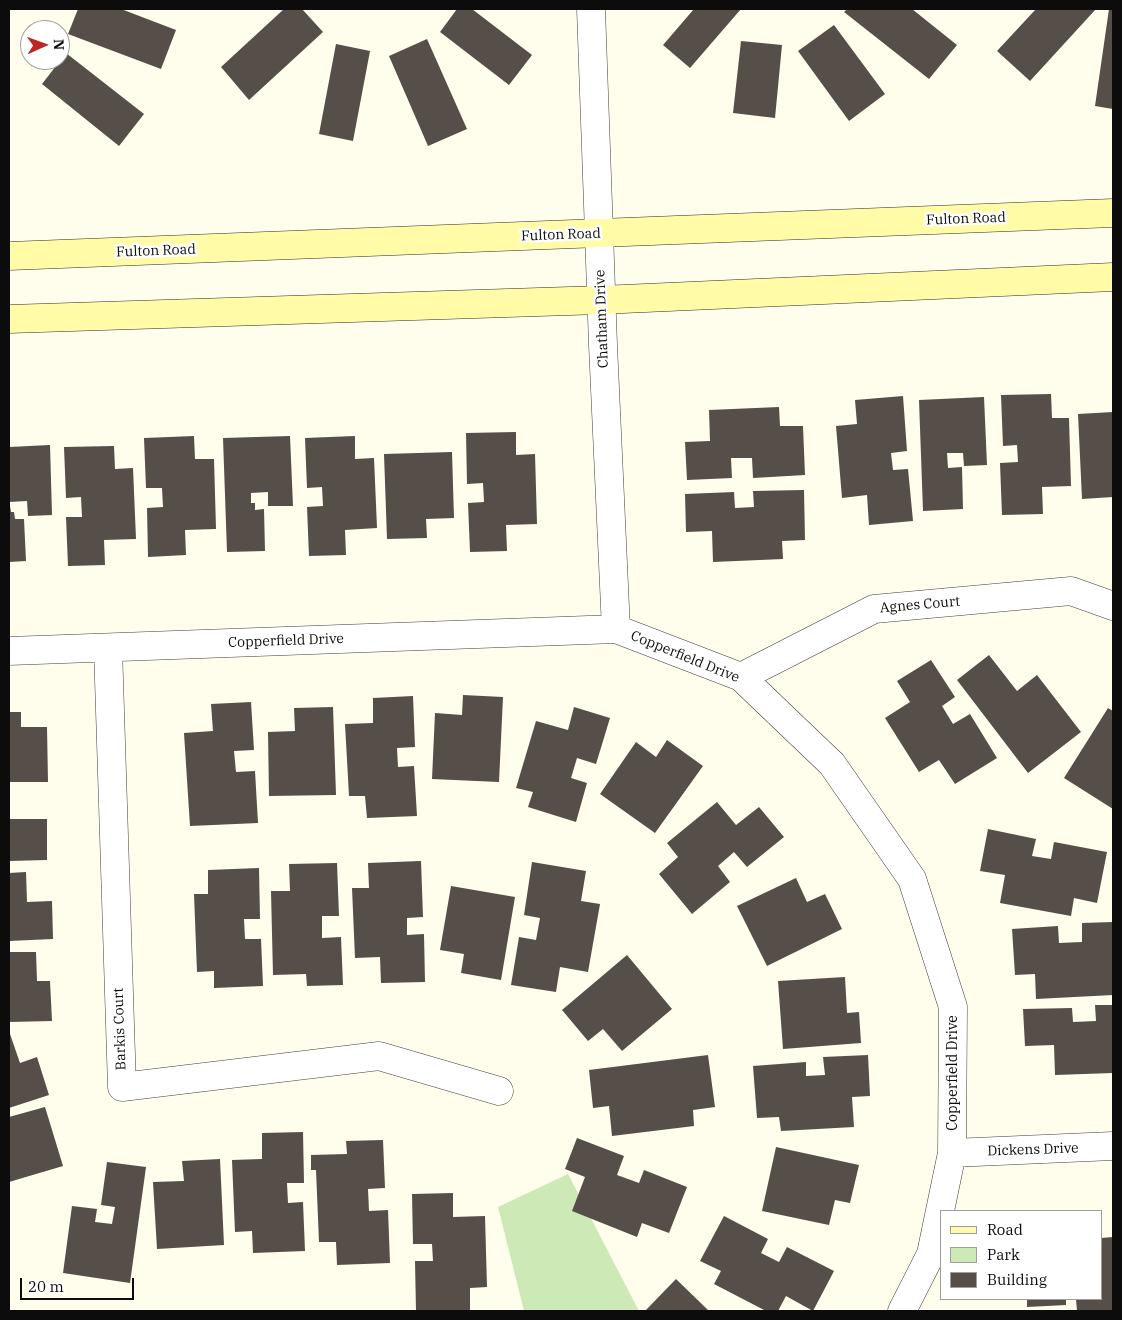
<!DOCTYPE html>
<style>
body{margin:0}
#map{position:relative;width:1122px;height:1320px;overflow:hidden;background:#fffdec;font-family:"IBM Plex Serif",serif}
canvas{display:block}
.frame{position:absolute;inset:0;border:10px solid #0c0c0c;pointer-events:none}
.legend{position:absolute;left:940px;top:1210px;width:162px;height:90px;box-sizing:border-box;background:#fff;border:1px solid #9e9e9e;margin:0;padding:6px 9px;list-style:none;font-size:15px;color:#0c0c0c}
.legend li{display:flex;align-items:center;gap:10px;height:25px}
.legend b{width:25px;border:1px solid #9e9e9e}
.north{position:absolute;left:20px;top:20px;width:50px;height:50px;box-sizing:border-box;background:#fff;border:1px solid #9e9e9e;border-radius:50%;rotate:88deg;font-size:14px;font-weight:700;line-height:20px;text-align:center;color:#0c0c0c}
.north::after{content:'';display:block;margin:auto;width:18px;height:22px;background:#be2623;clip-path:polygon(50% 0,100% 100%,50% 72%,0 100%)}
.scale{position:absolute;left:20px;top:1278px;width:114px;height:22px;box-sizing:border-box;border:2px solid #0c0c0c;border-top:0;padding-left:6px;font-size:15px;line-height:18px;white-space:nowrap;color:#0c0c0c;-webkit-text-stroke:4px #fff;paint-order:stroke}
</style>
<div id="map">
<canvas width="1122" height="1320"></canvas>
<div class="frame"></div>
<ul class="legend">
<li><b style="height:6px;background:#fffba7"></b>Road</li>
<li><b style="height:14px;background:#cde9b5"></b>Park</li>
<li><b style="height:14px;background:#554e49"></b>Building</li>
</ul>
<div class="north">N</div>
<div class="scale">20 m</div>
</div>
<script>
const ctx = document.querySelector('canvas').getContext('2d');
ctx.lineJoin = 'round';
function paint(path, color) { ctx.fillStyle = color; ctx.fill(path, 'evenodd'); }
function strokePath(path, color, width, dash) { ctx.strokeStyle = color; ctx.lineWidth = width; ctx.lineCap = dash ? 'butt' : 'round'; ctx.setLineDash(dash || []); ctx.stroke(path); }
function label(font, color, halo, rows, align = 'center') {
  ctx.font = font + ' "IBM Plex Serif",serif'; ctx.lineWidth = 5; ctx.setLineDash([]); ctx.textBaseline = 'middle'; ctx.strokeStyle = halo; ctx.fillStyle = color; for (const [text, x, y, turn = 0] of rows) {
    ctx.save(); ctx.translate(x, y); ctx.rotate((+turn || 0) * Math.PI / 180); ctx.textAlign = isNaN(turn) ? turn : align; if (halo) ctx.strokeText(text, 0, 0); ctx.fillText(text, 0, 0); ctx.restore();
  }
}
paint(new Path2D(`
 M 568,1174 L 639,1311 L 524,1311 L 498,1207 Z`), '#cde9b5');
paint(new Path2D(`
 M 78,9 L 121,9 L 176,30 L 161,69 L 68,34 Z
 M 284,9 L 302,9 L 323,32 L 249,100 L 221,67 Z
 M 457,9 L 472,9 L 532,55 L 509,85 L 440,32 Z
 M 694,9 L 741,9 L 690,68 L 663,45 Z
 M 847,9 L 912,9 L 957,45 L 929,79 L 844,12 Z
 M 1036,9 L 1096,9 L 1030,81 L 997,51 Z
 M 1109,9 L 1113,9 L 1113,109 L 1095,106 Z
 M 834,25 L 885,94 L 849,121 L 798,51 Z
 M 427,39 L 467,129 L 428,146 L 389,56 Z
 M 741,41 L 782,45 L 775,118 L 733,113 Z
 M 336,44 L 370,51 L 353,141 L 319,134 Z
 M 66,53 L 144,114 L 119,146 L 42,84 Z
 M 1051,394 L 1052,418 L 1069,418 L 1071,486 L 1042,487 L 1043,514 L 1002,515 L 1000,463 L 1018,462 L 1017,445 L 1003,446 L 1001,395 Z
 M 903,396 L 907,451 L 891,453 L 893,470 L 908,469 L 913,521 L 869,525 L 867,495 L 842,498 L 836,426 L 857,424 L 855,400 Z
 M 984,397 L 987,465 L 964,466 L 963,453 L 947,453 L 948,468 L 962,467 L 963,509 L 923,511 L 919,400 Z
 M 779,407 L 780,426 L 803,426 L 805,475 L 753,478 L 752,458 L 731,458 L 732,478 L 687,480 L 685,442 L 710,441 L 709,410 Z
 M 1113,412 L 1113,497 L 1082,499 L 1078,414 Z
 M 516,432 L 516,455 L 535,454 L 537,524 L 506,525 L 507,551 L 470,552 L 468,503 L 484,502 L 483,483 L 467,484 L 466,433 Z
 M 194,436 L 195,459 L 214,459 L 216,529 L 185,530 L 186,555 L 148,557 L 147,508 L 163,507 L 162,488 L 146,488 L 144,438 Z
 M 290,436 L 293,506 L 268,506 L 268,492 L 251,493 L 251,503 L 255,503 L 255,510 L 264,509 L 265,551 L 227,552 L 223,438 Z
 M 355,436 L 355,459 L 374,458 L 377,528 L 345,530 L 346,555 L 309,556 L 307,507 L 323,506 L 322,487 L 307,488 L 305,438 Z
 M 50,445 L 52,515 L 28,516 L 27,501 L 9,502 L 9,447 Z
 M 114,446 L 115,469 L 133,468 L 136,539 L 104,540 L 105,565 L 68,566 L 66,517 L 82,517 L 81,497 L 66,498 L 64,447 Z
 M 452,452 L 454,518 L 426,519 L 427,538 L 387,539 L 384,454 Z
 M 804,490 L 805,540 L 782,541 L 783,559 L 713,562 L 712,531 L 686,532 L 685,494 L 734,492 L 735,508 L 754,507 L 753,491 Z
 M 9,506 L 10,506 L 11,512 L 14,512 L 15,519 L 24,519 L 26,561 L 9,562 Z
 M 989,655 L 1017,691 L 1037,675 L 1081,732 L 1028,773 L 957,680 Z
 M 931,660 L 955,697 L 942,706 L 953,724 L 970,714 L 997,758 L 955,784 L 939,760 L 919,772 L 885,718 L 910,702 L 897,681 Z
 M 463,695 L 503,697 L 499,782 L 432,779 L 435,713 L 462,715 Z
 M 413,696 L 415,747 L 397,748 L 398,767 L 414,766 L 417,816 L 367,818 L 365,796 L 349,796 L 345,724 L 373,723 L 373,698 Z
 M 251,702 L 254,750 L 234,751 L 236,772 L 255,771 L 258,823 L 190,826 L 184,733 L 213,731 L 211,704 Z
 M 333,707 L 336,795 L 269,796 L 268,732 L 295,731 L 294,708 Z
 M 574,707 L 610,718 L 596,764 L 577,758 L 571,778 L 587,783 L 576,822 L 528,807 L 533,792 L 516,788 L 536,721 L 568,730 Z
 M 1108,708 L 1113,711 L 1113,809 L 1064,778 Z
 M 9,712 L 21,712 L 21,727 L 47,727 L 48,782 L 9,782 Z
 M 667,740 L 703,766 L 655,833 L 600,794 L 636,742 L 656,757 Z
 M 717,802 L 736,825 L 759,807 L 784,837 L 747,867 L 734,852 L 718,866 L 730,882 L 692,914 L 659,874 L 678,857 L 667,843 Z
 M 9,819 L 47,819 L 47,860 L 9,861 Z
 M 988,829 L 1036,839 L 1032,856 L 1051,859 L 1054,842 L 1107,852 L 1097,903 L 1074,898 L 1071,916 L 1000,903 L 1005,875 L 980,871 Z
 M 421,861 L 423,917 L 407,918 L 407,935 L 424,934 L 425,982 L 381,983 L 380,957 L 355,958 L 352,888 L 369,888 L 368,863 Z
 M 532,862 L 586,871 L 581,901 L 600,904 L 588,972 L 560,967 L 556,992 L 511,985 L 519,937 L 536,940 L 540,918 L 524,915 Z
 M 337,863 L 339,916 L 322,916 L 322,938 L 341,937 L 343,985 L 307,986 L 306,974 L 273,975 L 271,891 L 290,891 L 289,864 Z
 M 259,868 L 260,919 L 244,919 L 245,939 L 261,939 L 263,986 L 214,988 L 214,971 L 197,972 L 194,894 L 208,894 L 208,870 Z
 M 26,872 L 27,902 L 52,901 L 53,939 L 9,941 L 9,873 Z
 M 796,878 L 807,902 L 825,894 L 842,929 L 767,966 L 737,906 Z
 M 451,886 L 515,897 L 501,980 L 461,973 L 464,954 L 440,950 Z
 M 1113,922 L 1113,995 L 1036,999 L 1035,974 L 1015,975 L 1012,929 L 1058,926 L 1059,943 L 1082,942 L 1082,923 Z
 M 9,952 L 36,952 L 37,981 L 50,981 L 52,1021 L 9,1022 Z
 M 627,955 L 672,1009 L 622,1051 L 603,1029 L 588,1041 L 562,1010 Z
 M 845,977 L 847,1013 L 859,1012 L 861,1043 L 783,1049 L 778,981 Z
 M 1095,1005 L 1113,1005 L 1113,1073 L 1055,1075 L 1054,1045 L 1025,1046 L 1023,1009 L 1072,1008 L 1073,1022 L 1096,1021 Z
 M 10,1034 L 20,1063 L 37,1057 L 49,1095 L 9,1108 L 9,1035 Z
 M 708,1055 L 715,1107 L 693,1110 L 694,1126 L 612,1136 L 609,1106 L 593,1108 L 589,1070 Z
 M 868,1055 L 870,1096 L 852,1097 L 854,1127 L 781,1131 L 779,1117 L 757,1118 L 753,1066 L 806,1062 L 806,1076 L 825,1075 L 823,1057 Z
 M 45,1107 L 63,1166 L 9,1182 L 9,1117 Z
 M 303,1132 L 304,1183 L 287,1183 L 288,1203 L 303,1202 L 305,1251 L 253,1253 L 252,1231 L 235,1232 L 232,1160 L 262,1159 L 262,1133 Z
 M 577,1138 L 624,1156 L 617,1175 L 639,1183 L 644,1170 L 687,1187 L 669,1233 L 642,1223 L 637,1237 L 572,1211 L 585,1177 L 565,1169 Z
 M 383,1140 L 385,1188 L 368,1189 L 369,1211 L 388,1210 L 390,1263 L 337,1265 L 336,1242 L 319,1242 L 316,1170 L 311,1170 L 311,1155 L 347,1154 L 346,1141 Z
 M 776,1147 L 859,1165 L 850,1203 L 835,1200 L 829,1225 L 762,1211 Z
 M 220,1159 L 224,1245 L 157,1249 L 153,1182 L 184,1181 L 182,1161 Z
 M 107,1162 L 146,1167 L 130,1283 L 63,1273 L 72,1206 L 97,1209 L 95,1222 L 112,1224 L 115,1207 L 101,1205 Z
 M 453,1193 L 453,1217 L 485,1216 L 487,1287 L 470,1288 L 470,1311 L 416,1311 L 415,1261 L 433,1261 L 432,1244 L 413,1244 L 412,1194 Z
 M 724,1216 L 768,1239 L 761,1253 L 779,1262 L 787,1247 L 834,1271 L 813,1311 L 786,1296 L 778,1311 L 766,1311 L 714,1284 L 721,1271 L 700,1261 Z
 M 1113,1237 L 1113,1311 L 1077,1311 L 1076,1299 L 1101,1299 L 1101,1238 Z
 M 676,1279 L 709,1311 L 645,1311 Z
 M 1027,1299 L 1066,1299 L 1066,1305 L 1027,1307 Z`), '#554e49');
const street = new Path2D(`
 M 591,9 L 603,345 L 616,629
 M 108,648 L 122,1087 L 379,1056 L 499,1091
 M 9,651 L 616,629 L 741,677 L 832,764 L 912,879 L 953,1007 L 952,1153 L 931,1254 L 902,1311
 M 741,677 L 874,609 L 1071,591 L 1113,606
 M 952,1153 L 1113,1146`);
const secondary = new Path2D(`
 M 9,256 L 1113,213
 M 9,319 L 601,300 L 1113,277`);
strokePath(street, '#3f3f3f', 29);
strokePath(secondary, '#2e2e2e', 29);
strokePath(street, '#fff', 28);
strokePath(secondary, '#fffba7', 28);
label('14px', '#0c0c0c', '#fff', [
 ["Fulton Road",966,219,-2],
 ["Fulton Road",561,235,-2],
 ["Fulton Road",156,251,-2],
 ["Chatham Drive",602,319,-92],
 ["Agnes Court",920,605,-5],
 ["Copperfield Drive",286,641,-2],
 ["Copperfield Drive",685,657,22],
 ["Barkis Court",120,1029,-92],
 ["Copperfield Drive",953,1073,-90],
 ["Dickens Drive",1033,1150,-2]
]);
</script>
